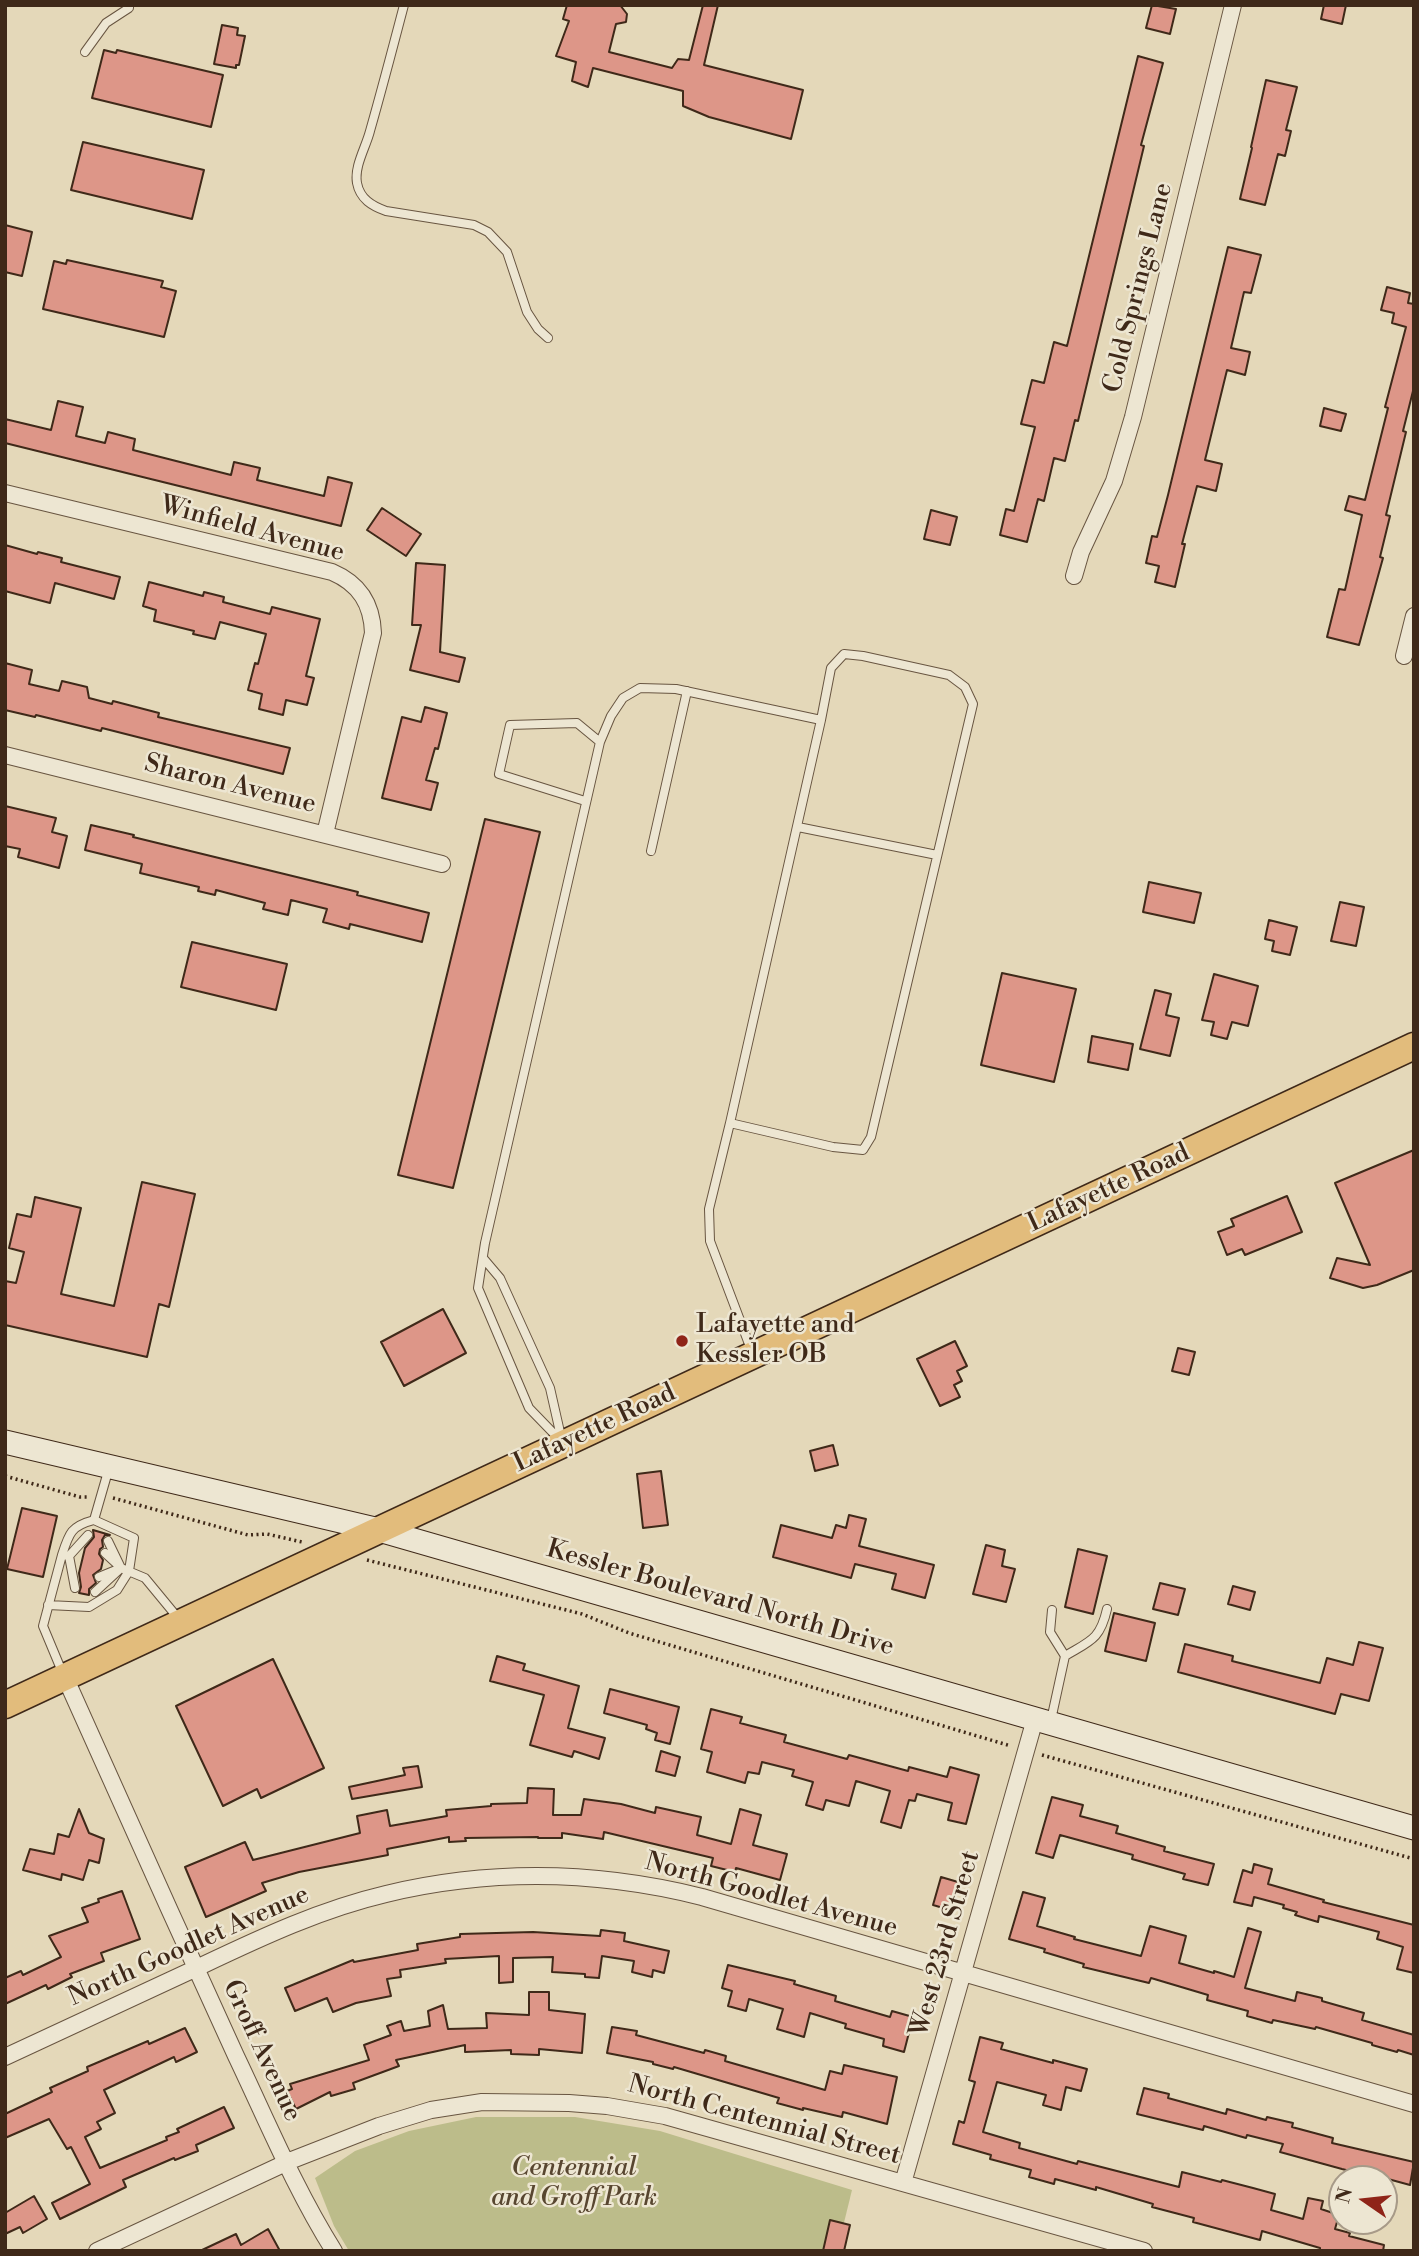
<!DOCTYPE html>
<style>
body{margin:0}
#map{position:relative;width:1419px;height:2256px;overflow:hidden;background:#e4d8b9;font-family:"Libre Bodoni",serif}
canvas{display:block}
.frame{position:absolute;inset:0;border:7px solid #3f2919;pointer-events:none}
.north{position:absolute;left:1328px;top:2165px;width:70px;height:70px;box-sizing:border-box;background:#ede6d2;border:2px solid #a79a88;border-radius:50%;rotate:284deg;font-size:19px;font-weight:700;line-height:28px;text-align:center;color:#3f2919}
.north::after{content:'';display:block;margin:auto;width:24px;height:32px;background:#8f2418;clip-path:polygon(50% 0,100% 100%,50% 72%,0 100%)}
</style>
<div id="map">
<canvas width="1419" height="2256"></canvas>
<div class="frame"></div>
<div class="north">N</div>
</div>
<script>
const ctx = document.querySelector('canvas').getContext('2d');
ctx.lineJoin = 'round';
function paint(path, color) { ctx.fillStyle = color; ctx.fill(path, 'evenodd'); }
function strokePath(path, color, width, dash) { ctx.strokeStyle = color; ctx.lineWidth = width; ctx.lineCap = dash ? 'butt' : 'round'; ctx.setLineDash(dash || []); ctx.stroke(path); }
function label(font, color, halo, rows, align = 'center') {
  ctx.font = font + ' "Libre Bodoni",serif'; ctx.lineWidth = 5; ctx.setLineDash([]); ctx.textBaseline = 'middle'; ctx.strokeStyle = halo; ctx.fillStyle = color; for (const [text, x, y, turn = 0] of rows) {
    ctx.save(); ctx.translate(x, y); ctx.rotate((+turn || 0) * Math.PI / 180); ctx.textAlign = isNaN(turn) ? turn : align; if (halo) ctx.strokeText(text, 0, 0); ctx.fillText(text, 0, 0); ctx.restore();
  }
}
paint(new Path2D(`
 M 476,2117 L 575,2117 L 660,2131 L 852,2190 L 837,2251 L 349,2251 L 334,2226 L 315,2178 L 355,2151 L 409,2131 Z`), '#bcbc8a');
const building = new Path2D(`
 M 567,5 L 620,5 L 627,14 L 626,22 L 616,24 L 609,52 L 672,68 L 678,59 L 689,60 L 703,5 L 718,5 L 704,65 L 803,90 L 791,139 L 709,117 L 683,106 L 683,91 L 593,68 L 588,87 L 572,81 L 576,62 L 556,56 L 569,21 L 563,19 Z
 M 1152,5 L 1176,9 L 1170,34 L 1146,28 Z
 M 1324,5 L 1346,5 L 1342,24 L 1321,19 Z
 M 222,25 L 238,28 L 237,35 L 245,36 L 239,65 L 236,65 L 236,68 L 214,64 Z
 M 104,50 L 116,53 L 117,50 L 223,75 L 211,127 L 92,98 Z
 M 1138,56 L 1163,63 L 1141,145 L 1144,146 L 1078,421 L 1075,420 L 1065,461 L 1054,458 L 1044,501 L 1038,499 L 1027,542 L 1000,535 L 1006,509 L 1014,511 L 1035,427 L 1021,424 L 1032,380 L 1044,383 L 1054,342 L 1067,346 Z
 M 1266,80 L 1297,87 L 1286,130 L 1291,131 L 1285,156 L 1278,154 L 1265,205 L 1240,199 L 1252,148 L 1251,147 Z
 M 83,142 L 204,170 L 192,219 L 71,190 Z
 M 5,225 L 32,232 L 22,276 L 5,272 Z
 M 1228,247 L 1261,255 L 1251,293 L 1244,292 L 1231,348 L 1250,352 L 1245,375 L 1227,370 L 1205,460 L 1222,464 L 1216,491 L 1197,486 L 1182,544 L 1185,544 L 1175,587 L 1155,582 L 1159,566 L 1146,563 L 1152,536 L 1157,537 L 1168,495 Z
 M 67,260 L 163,281 L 161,287 L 176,291 L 164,337 L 43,309 L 54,261 L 66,264 Z
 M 1387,287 L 1410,293 L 1408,303 L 1414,304 L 1414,387 L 1403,431 L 1406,432 L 1386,515 L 1390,516 L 1380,557 L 1383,558 L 1359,645 L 1327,637 L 1339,589 L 1345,590 L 1362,515 L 1345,510 L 1349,496 L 1365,500 L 1388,408 L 1385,407 L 1406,327 L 1392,323 L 1394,313 L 1381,310 Z
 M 58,401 L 83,407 L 76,436 L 105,443 L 108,432 L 135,439 L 133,450 L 231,475 L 234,462 L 260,468 L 257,480 L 324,496 L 328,477 L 352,483 L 341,526 L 5,443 L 5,419 L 51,430 Z
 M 1324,408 L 1346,414 L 1341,431 L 1320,426 Z
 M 382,508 L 421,534 L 406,556 L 367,530 Z
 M 931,510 L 957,517 L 950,545 L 924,539 Z
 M 5,545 L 37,554 L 38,552 L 62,558 L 61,562 L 120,577 L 114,599 L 55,583 L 50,603 L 5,591 Z
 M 416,563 L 445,565 L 440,652 L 465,658 L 459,682 L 410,670 L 421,625 L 412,625 Z
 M 149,582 L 203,596 L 204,592 L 224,597 L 223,602 L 270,614 L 272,607 L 320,619 L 306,676 L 314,678 L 307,705 L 286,700 L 283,715 L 259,709 L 262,694 L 248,690 L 255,663 L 258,664 L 266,634 L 220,622 L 215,639 L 193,634 L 194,631 L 154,621 L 156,610 L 143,606 Z
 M 5,663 L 32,670 L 29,684 L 59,691 L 62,681 L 87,687 L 89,698 L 112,704 L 113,701 L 159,713 L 158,717 L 290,748 L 283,774 L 102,728 L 101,731 L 36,715 L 35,717 L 5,710 Z
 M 425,707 L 447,713 L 438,749 L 435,748 L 426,780 L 438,783 L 431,810 L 382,798 L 402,717 L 421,722 Z
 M 5,806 L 56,818 L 52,832 L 67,836 L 59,868 L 18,857 L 20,849 L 5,846 Z
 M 485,819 L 540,832 L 453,1188 L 398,1175 Z
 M 91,825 L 134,835 L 133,837 L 358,892 L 357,895 L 429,913 L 422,942 L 350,924 L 349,929 L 323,922 L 327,909 L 291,900 L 288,915 L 263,909 L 265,903 L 216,890 L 215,895 L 198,891 L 199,887 L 140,873 L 142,864 L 85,850 Z
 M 1149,882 L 1201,893 L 1194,923 L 1143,912 Z
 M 1340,902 L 1364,907 L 1356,946 L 1331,941 Z
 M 1269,920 L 1297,927 L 1290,955 L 1272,951 L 1274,941 L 1265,939 Z
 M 192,942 L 287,964 L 276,1010 L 181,987 Z
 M 1002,973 L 1076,989 L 1054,1082 L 981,1065 Z
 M 1214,974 L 1258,986 L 1248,1026 L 1232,1022 L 1227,1039 L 1211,1035 L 1214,1022 L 1202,1020 Z
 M 1155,990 L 1171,994 L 1166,1015 L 1179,1018 L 1170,1056 L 1140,1049 Z
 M 1092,1036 L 1133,1044 L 1128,1070 L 1088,1062 Z
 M 1414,1150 L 1414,1270 L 1377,1285 L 1363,1288 L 1330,1278 L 1337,1258 L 1370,1265 L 1335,1183 Z
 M 142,1182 L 195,1194 L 169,1307 L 159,1304 L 147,1357 L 5,1325 L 5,1281 L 16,1283 L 24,1252 L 9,1248 L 17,1214 L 31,1217 L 35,1197 L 81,1208 L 61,1294 L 114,1306 Z
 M 1287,1196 L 1302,1232 L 1245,1255 L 1242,1249 L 1227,1255 L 1218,1232 L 1234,1226 L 1231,1219 Z
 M 443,1309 L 466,1353 L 404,1386 L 381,1342 Z
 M 955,1341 L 967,1366 L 957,1371 L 962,1381 L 954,1385 L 960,1397 L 940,1406 L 917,1359 Z
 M 1178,1348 L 1195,1352 L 1189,1375 L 1172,1371 Z
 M 833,1445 L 838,1465 L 815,1471 L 810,1451 Z
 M 661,1471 L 668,1525 L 643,1528 L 637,1474 Z
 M 22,1508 L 57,1516 L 43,1577 L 7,1569 Z
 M 849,1515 L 866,1519 L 859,1546 L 934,1565 L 925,1598 L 892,1589 L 896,1574 L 855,1564 L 851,1578 L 773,1557 L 781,1525 L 832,1538 L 836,1525 L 846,1528 Z
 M 93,1530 L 110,1535 L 105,1535 L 102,1540 L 103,1547 L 100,1549 L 99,1554 L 103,1560 L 101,1569 L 93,1575 L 96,1583 L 89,1589 L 89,1595 L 79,1593 L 81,1587 L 79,1573 L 85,1548 L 94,1537 Z
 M 986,1545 L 1005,1550 L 1002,1566 L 1015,1569 L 1006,1602 L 973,1594 Z
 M 1078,1549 L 1107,1556 L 1093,1614 L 1065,1607 Z
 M 1160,1583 L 1185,1589 L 1178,1615 L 1153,1609 Z
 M 1233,1586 L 1255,1592 L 1250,1610 L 1228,1604 Z
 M 1114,1613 L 1155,1623 L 1146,1661 L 1105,1651 Z
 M 1359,1642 L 1383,1648 L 1369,1701 L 1341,1694 L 1335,1714 L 1178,1672 L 1185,1644 L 1233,1656 L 1232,1661 L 1320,1683 L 1327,1658 L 1353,1665 Z
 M 497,1656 L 525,1664 L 523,1670 L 579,1686 L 568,1728 L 605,1738 L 599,1759 L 574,1751 L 572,1757 L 530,1745 L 544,1695 L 490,1681 Z
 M 273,1659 L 324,1768 L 261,1798 L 257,1789 L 223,1806 L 176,1706 Z
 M 610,1689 L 679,1707 L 670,1744 L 655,1740 L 657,1733 L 646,1729 L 647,1725 L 604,1713 Z
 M 711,1709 L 742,1717 L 740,1723 L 786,1735 L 784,1742 L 847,1759 L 849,1755 L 908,1771 L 909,1767 L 947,1777 L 950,1767 L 979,1775 L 966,1824 L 948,1820 L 952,1803 L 917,1794 L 915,1801 L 909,1800 L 901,1828 L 881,1822 L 890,1791 L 856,1781 L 849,1806 L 826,1800 L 823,1810 L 806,1805 L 813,1782 L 792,1776 L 794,1770 L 762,1762 L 759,1774 L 748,1772 L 745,1783 L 707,1772 L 712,1752 L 701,1749 Z
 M 661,1751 L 680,1757 L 675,1776 L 656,1771 Z
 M 418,1766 L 422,1787 L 352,1799 L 349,1787 L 405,1775 L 403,1768 Z
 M 528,1788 L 554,1789 L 553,1815 L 581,1815 L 584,1799 L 621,1804 L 655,1813 L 656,1807 L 701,1817 L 697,1835 L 731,1844 L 740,1809 L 761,1815 L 753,1845 L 787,1854 L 780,1880 L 736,1868 L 735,1872 L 711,1866 L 713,1858 L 604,1832 L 603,1839 L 562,1833 L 562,1838 L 538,1838 L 538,1837 L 465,1838 L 466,1841 L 449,1842 L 449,1837 L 387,1849 L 388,1855 L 299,1872 L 262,1883 L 266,1891 L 206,1917 L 185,1867 L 245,1842 L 253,1860 L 360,1833 L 357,1816 L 387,1810 L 390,1826 L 447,1816 L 446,1810 L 491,1806 L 491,1804 L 527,1803 Z
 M 1052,1797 L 1083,1805 L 1080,1816 L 1118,1826 L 1116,1833 L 1165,1847 L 1164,1851 L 1214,1864 L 1208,1885 L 1183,1879 L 1185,1874 L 1132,1859 L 1133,1855 L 1060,1835 L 1053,1858 L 1036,1853 Z
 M 79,1809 L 89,1833 L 104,1839 L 99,1863 L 89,1860 L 83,1880 L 62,1874 L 61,1880 L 23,1870 L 30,1849 L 54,1854 L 58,1834 L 69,1837 Z
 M 1254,1864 L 1272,1869 L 1268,1884 L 1324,1900 L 1323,1902 L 1414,1925 L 1414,1973 L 1397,1969 L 1403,1947 L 1377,1939 L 1379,1932 L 1319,1916 L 1318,1922 L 1295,1915 L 1297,1912 L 1283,1908 L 1284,1905 L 1254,1897 L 1252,1906 L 1234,1902 L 1243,1870 L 1252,1873 Z
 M 941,1877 L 958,1882 L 950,1910 L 933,1905 Z
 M 122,1891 L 140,1939 L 101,1953 L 104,1961 L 70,1974 L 72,1977 L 48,1989 L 46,1985 L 5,2004 L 5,1978 L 21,1971 L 23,1975 L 61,1957 L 49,1936 L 88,1922 L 82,1908 L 99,1902 L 98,1899 Z
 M 1023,1892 L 1045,1898 L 1037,1926 L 1075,1937 L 1074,1939 L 1141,1956 L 1150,1926 L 1186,1936 L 1179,1963 L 1214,1973 L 1214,1971 L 1234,1977 L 1248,1928 L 1261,1932 L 1245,1988 L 1295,2001 L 1297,1992 L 1322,1998 L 1322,2001 L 1364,2013 L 1362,2020 L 1414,2035 L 1414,2055 L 1398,2050 L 1397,2052 L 1372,2045 L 1372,2043 L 1316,2027 L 1315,2029 L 1273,2020 L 1272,2023 L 1247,2016 L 1248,2011 L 1207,2000 L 1208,1995 L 1151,1978 L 1149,1983 L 1083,1967 L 1084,1964 L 1044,1952 L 1045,1949 L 1009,1939 Z
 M 601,1930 L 625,1933 L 624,1941 L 669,1951 L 664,1973 L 653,1970 L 652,1977 L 632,1972 L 634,1961 L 602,1956 L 599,1978 L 585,1977 L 585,1974 L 552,1972 L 553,1957 L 513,1958 L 513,1982 L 499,1983 L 499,1956 L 445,1959 L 446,1963 L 400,1970 L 401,1977 L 387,1979 L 391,1996 L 356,2003 L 333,2012 L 327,1998 L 295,2011 L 285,1988 L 353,1960 L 354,1962 L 418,1950 L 417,1944 L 460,1937 L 460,1934 L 533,1932 L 600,1936 Z
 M 728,1965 L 795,1981 L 794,1984 L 836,1996 L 835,2001 L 890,2017 L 892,2011 L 913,2017 L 904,2052 L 883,2046 L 884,2039 L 845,2028 L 846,2024 L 810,2013 L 804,2037 L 777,2029 L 783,2009 L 749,1999 L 746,2011 L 728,2006 L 732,1991 L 722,1988 Z
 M 529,1992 L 549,1992 L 549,2010 L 585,2014 L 582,2053 L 539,2049 L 539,2055 L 511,2054 L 511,2050 L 465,2052 L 465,2045 L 396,2060 L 399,2066 L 353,2083 L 355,2089 L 331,2096 L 330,2092 L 296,2109 L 287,2091 L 292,2089 L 290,2084 L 369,2060 L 364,2045 L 391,2035 L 387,2026 L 401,2021 L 404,2031 L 430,2026 L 428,2011 L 443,2005 L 448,2029 L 487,2028 L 486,2013 L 529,2015 Z
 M 612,2027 L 637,2031 L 636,2035 L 704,2053 L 705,2050 L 726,2056 L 725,2061 L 825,2090 L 830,2071 L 842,2074 L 844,2065 L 897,2077 L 887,2124 L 843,2112 L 842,2117 L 803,2108 L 803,2110 L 777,2103 L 779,2098 L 674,2067 L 673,2069 L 653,2064 L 653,2062 L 607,2053 Z
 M 185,2028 L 197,2052 L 176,2062 L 174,2057 L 104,2090 L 115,2113 L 97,2122 L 101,2129 L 85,2137 L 100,2168 L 167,2140 L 166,2137 L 179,2132 L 177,2129 L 224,2107 L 234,2128 L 196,2145 L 198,2151 L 175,2160 L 174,2158 L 123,2180 L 126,2187 L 60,2219 L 52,2203 L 90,2184 L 71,2147 L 67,2149 L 49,2119 L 5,2138 L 5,2114 L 52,2092 L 50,2088 L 88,2071 L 87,2067 L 148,2041 L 149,2044 Z
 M 980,2037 L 1003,2043 L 1001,2049 L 1053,2063 L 1053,2060 L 1087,2069 L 1081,2091 L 1066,2087 L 1061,2110 L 1043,2105 L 1046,2095 L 997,2082 L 983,2132 L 1020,2143 L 1019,2148 L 1077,2164 L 1078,2161 L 1179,2187 L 1182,2172 L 1221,2182 L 1222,2180 L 1253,2188 L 1275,2194 L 1271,2210 L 1303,2219 L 1308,2198 L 1323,2201 L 1321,2209 L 1339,2215 L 1335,2229 L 1350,2233 L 1349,2236 L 1384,2245 L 1383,2251 L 1320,2251 L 1320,2248 L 1262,2231 L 1260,2240 L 1193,2222 L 1194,2218 L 1152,2207 L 1153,2204 L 1096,2187 L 1096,2190 L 1055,2179 L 1054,2184 L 1029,2177 L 1031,2170 L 990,2159 L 991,2155 L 953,2144 L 959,2121 L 964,2123 L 975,2082 L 969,2080 Z
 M 1144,2088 L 1169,2094 L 1168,2098 L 1226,2114 L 1227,2109 L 1266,2120 L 1267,2117 L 1293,2123 L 1292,2127 L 1333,2138 L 1332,2143 L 1414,2162 L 1410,2185 L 1366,2173 L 1366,2175 L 1342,2169 L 1280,2152 L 1283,2144 L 1247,2135 L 1246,2138 L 1204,2126 L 1203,2130 L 1137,2114 Z
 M 34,2196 L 47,2219 L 23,2233 L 20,2227 L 5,2234 L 5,2213 Z
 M 830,2220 L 850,2225 L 844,2251 L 823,2251 Z
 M 268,2229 L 280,2251 L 200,2251 L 236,2234 L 241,2245 Z`);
paint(building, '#dd9688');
strokePath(building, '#3f2919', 2);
const lane = new Path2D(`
 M 404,5 C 393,47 382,89 370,131 C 366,147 354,166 357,183 C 360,199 372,206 386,211 L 474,225 L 488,232 L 507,252 L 527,312 L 538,329 L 548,338
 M 85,52 L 106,23 L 129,8 L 129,5
 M 600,742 L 611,716 L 623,698 L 640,688 L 676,689 L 821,720 L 831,668 L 844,654 L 863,656 L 949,675 L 965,687 L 973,704 L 871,1137 L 863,1150 L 833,1147 L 730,1123 L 821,720
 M 798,827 L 937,855
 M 651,851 L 687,691
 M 730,1123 L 709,1209 L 710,1241 L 752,1352
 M 483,1258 L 500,1278 L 550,1388 L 562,1441
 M 561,1441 L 529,1408 L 478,1288 L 485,1243 L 600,742 L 577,723 L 510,725 L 499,774 L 585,801
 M 108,1541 L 121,1568 L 145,1578 L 178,1618
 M 105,1553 L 118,1565
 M 62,1555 C 69,1533 71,1526 94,1520 L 109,1468
 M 75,1588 L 69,1556 L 88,1535
 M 95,1592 L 121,1568 L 99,1577
 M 48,1605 L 89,1607 L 117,1590 L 129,1571 L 134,1538 L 94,1520
 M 1052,1610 L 1050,1632 L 1065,1656
 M 63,1674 L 43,1626 L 62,1555 L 69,1556
 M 1051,1720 L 1065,1656 C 1090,1641 1100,1640 1107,1609`);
const street = new Path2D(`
 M 5,493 L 332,572 C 360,584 372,604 373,633 L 325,834
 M 1074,576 L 1081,552 L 1114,481 L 1133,417 L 1233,5
 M 1404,656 L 1414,616
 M 5,755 L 442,864
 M 65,1677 C 122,1804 178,1930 236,2056 C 267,2121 295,2189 334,2251
 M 5,2057 C 71,2026 137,1995 203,1965 C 262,1937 322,1909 386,1894 C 490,1869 598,1871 702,1897 L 1414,2104
 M 903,2183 L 1035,1719
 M 97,2251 L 292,2160 L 379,2126 L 431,2110 L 482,2102 L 569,2103 L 607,2106 L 665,2116 L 1144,2251`);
const secondary = new Path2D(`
 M 5,1442 L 379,1530 L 1414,1828`);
const primary = new Path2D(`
 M 5,1705 L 1414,1046`);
strokePath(lane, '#685541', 10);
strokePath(street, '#685541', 18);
strokePath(secondary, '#3f2919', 25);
strokePath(primary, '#3f2919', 29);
strokePath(new Path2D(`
 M 5,1476 L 80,1497 L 88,1497
 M 113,1498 L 248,1535 L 267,1534 L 302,1542
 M 367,1560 L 582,1614 L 629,1633 L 1011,1746
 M 1042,1755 L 1414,1859`), '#3f2919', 3.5, [2, 3.5]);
strokePath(lane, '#ede6d2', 8);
strokePath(street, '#ede6d2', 16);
strokePath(secondary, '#ede6d2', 23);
strokePath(primary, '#e2bc7c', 26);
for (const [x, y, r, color] of [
 [682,1341,7,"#8f2418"]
]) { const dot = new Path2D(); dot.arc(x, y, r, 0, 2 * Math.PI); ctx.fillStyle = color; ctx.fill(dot); strokePath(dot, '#ede6d2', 2.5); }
label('26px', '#3f2919', '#ede6d2', [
 ["Cold Springs Lane",1139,288,-76],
 ["Winfield Avenue",252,530,15],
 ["Sharon Avenue",230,785,14],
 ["Lafayette Road",1109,1189,-25],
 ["Lafayette Road",595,1429,-25],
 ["Kessler Boulevard North Drive",720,1599,16],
 ["North Goodlet Avenue",771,1896,15],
 ["West 23rd Street",946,1944,-74],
 ["North Goodlet Avenue",189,1947,-24],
 ["Groff Avenue",261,2051,65],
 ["North Centennial Street",764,2121,15]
]);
label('26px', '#3f2919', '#ede6d2', [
 ["Lafayette and",696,1326],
 ["Kessler OB",696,1356]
], 'left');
label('italic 26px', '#584630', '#ede6d2', [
 ["Centennial",574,2169],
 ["and Groff Park",574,2199]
]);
</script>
